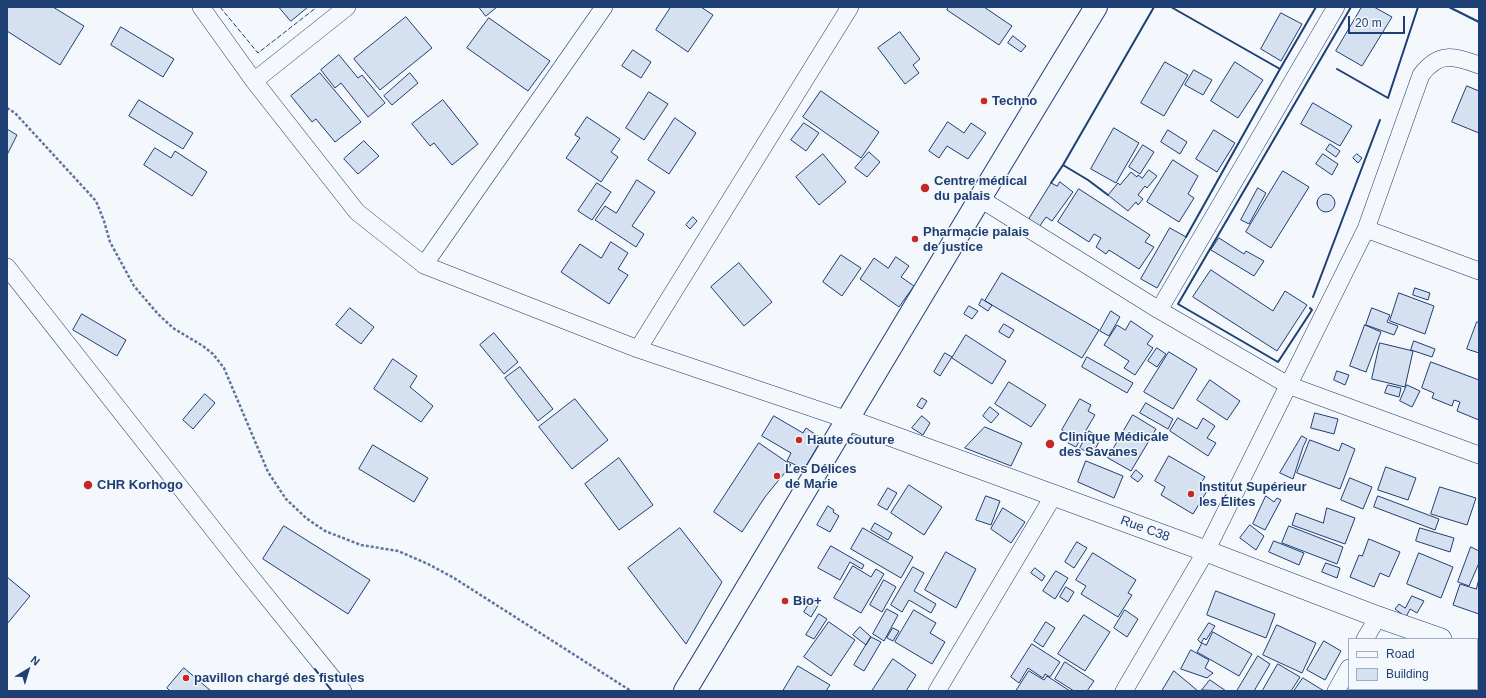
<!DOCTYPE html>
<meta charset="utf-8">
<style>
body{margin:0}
#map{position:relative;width:1486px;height:698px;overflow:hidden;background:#f4f7fb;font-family:Helvetica,sans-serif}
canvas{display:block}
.frame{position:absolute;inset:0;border:8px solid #1d3f73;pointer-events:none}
.legend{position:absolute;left:1348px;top:638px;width:130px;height:52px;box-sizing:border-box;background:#f4f7fb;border:1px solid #9eadc5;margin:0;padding:5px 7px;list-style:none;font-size:12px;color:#1d3f73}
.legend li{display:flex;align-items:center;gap:8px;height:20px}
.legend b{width:20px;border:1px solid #9eadc5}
.north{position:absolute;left:8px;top:650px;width:40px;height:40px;-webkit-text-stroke:3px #f4f7fb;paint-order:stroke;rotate:38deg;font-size:11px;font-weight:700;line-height:16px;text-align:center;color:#1d3f73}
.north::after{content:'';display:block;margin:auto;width:14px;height:18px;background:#1d3f73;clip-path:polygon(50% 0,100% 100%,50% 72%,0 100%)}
.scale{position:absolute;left:1348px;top:16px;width:57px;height:18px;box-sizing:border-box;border:2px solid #1d3f73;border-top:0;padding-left:5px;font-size:12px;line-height:14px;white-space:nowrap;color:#1d3f73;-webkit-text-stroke:3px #f4f7fb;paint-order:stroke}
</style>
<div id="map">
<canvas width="1486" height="698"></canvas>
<div class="frame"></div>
<ul class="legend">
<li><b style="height:5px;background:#f4f7fb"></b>Road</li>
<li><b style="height:11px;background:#d5e0f0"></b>Building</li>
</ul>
<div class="north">N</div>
<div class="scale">20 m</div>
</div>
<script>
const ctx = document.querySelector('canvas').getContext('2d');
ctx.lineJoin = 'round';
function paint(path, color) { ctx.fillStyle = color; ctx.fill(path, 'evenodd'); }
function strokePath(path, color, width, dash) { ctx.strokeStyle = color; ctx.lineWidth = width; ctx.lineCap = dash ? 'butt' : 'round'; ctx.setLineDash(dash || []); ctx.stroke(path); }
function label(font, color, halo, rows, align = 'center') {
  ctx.font = font + ' Helvetica,sans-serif'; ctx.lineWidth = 3; ctx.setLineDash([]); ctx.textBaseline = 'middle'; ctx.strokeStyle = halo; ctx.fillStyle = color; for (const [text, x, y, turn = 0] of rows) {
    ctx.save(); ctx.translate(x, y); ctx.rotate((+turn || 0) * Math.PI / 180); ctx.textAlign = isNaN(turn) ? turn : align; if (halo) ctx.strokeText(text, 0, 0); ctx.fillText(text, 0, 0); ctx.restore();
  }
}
const building = new Path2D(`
 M 7,7 L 53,7 L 84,26 L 60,65 L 7,31 Z
 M 279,7 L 308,7 L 291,21 Z
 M 479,7 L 497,7 L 486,16 Z
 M 671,7 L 701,7 L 713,15 L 688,52 L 656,30 Z
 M 949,7 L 984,7 L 1012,26 L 999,45 L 947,10 Z
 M 1362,7 L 1374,7 L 1392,17 L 1362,66 L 1336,51 Z
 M 1281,13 L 1302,24 L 1281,61 L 1261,49 Z
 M 406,17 L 432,48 L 380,90 L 354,59 Z
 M 489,18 L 550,61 L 528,91 L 467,48 Z
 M 121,27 L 174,59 L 163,77 L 111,45 Z
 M 900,32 L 920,59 L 913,65 L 919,73 L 905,84 L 878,48 Z
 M 1013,36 L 1026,46 L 1021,52 L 1008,43 Z
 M 633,50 L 651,62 L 641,78 L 622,66 Z
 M 339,55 L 358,78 L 362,75 L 385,103 L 368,117 L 341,83 L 335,88 L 321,70 Z
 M 1165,62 L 1188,75 L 1164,116 L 1141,103 Z
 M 1235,62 L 1263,80 L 1238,118 L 1211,101 Z
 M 1194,70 L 1212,80 L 1203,95 L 1185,85 Z
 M 320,73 L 361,122 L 335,142 L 316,119 L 312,122 L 291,96 Z
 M 410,73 L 418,83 L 392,105 L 384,96 Z
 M 1467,86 L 1479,91 L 1479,133 L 1452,122 Z
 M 821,91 L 879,132 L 861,158 L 803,117 Z
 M 649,92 L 668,104 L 644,140 L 626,128 Z
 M 139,100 L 193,133 L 183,149 L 129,116 Z
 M 443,100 L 478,144 L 452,165 L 434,143 L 430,146 L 412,124 Z
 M 1313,103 L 1352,126 L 1340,146 L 1301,124 Z
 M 587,117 L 620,139 L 611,152 L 618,157 L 601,182 L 566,158 L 580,138 L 575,135 Z
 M 675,118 L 696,133 L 669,174 L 648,160 Z
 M 948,122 L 964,133 L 971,123 L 986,133 L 968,159 L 947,146 L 939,158 L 929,151 Z
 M 804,123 L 819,133 L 806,151 L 791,140 Z
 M 1114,128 L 1139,143 L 1116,183 L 1091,169 Z
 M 7,129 L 17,135 L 7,155 Z
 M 1168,130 L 1187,142 L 1180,154 L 1161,142 Z
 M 1214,130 L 1235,143 L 1217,172 L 1196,159 Z
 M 364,141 L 379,156 L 358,174 L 344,159 Z
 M 1330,144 L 1340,151 L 1336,157 L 1326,150 Z
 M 1143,145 L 1154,152 L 1140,174 L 1129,167 Z
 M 155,148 L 171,158 L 175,151 L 207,172 L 192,196 L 144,165 Z
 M 869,152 L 880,162 L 867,177 L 855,168 Z
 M 823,154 L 846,182 L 819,205 L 796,177 Z
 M 1323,154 L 1338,164 L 1332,175 L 1316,164 Z
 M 1357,154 L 1362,158 L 1358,163 L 1353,158 Z
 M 1173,160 L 1198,176 L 1188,194 L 1194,198 L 1179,222 L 1147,202 Z
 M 1149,170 L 1157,176 L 1147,188 L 1145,186 L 1138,195 L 1143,199 L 1138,205 L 1136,202 L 1128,211 L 1108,195 L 1118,183 L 1120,185 L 1131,172 L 1137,177 L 1138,175 L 1142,178 Z
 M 1283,171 L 1309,187 L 1271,248 L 1246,232 Z
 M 637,180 L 655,192 L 632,226 L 644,234 L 636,247 L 595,220 L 605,206 L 616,213 Z
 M 1060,182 L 1073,192 L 1052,221 L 1046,217 L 1039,227 L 1028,220 L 1051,183 L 1057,186 Z
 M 597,183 L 611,192 L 592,220 L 578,211 Z
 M 1258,188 L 1266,193 L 1249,224 L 1241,220 Z
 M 1079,189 L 1150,235 L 1145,242 L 1154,247 L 1139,269 L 1109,250 L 1106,254 L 1096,247 L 1101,238 L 1094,234 L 1089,242 L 1058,222 Z
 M1317 203a9 9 0 1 1 18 0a9 9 0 1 1-18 0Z
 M 693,217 L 697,221 L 690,229 L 686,225 Z
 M 1170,228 L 1186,237 L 1157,288 L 1141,279 Z
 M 1219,238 L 1244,254 L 1246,251 L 1264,261 L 1254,276 L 1211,250 Z
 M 611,242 L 628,253 L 618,269 L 628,275 L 609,304 L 561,272 L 580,244 L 601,258 Z
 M 841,255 L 861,268 L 842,296 L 823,282 Z
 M 896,257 L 909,266 L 901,277 L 914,286 L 899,307 L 860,279 L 874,258 L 888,268 Z
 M 739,263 L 772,302 L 744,326 L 711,287 Z
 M 1211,270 L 1273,311 L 1285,291 L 1307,305 L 1277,351 L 1193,297 Z
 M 1002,273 L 1099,330 L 1082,358 L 985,301 Z
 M 1415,288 L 1430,293 L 1428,300 L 1413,295 Z
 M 1399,293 L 1434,306 L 1425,334 L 1390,321 Z
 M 982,299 L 992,305 L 988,311 L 979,305 Z
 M 969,306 L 978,311 L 972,319 L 964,314 Z
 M 350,308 L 374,327 L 361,344 L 336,325 Z
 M 1372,308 L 1390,315 L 1387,322 L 1398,326 L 1394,335 L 1366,325 Z
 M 1111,311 L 1120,317 L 1109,336 L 1100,331 Z
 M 82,314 L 126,340 L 117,356 L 73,330 Z
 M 1131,321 L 1153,336 L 1147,344 L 1153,348 L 1135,375 L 1124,368 L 1129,361 L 1104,345 L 1117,325 L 1125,330 Z
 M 1477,322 L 1479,322 L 1479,353 L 1467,349 Z
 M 1004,324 L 1014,330 L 1009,338 L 999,332 Z
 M 1365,325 L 1381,332 L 1366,372 L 1350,366 Z
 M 494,333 L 518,362 L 504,374 L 480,345 Z
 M 966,335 L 1006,361 L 992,384 L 952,358 Z
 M 1414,341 L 1435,349 L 1432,357 L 1411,350 Z
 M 1380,343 L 1413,351 L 1405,387 L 1372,379 Z
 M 1157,348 L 1166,354 L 1157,367 L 1148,361 Z
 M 1169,352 L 1197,369 L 1173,409 L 1144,392 Z
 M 945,353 L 952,357 L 940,376 L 934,372 Z
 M 1087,357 L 1133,383 L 1127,393 L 1082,367 Z
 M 393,359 L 417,376 L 410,387 L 433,406 L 421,422 L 374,389 Z
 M 1431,362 L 1479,380 L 1479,420 L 1457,411 L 1460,402 L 1454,400 L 1452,406 L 1432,398 L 1434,393 L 1422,388 Z
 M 520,367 L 553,409 L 538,421 L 505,378 Z
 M 1337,371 L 1349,375 L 1345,385 L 1334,380 Z
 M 1210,380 L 1240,401 L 1227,420 L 1197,400 Z
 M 1009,382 L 1046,405 L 1031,427 L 995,404 Z
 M 1388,385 L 1401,388 L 1399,397 L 1385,393 Z
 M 1407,385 L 1420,391 L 1412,407 L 1400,401 Z
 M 205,394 L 215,403 L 193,429 L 183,420 Z
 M 922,398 L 927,401 L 922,409 L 917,406 Z
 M 575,399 L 608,440 L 572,469 L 539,427 Z
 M 1080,399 L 1091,405 L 1088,411 L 1095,415 L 1076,447 L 1068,443 L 1072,436 L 1062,430 Z
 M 1146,403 L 1173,419 L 1168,429 L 1140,413 Z
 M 990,407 L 999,414 L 991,423 L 983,416 Z
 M 1315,413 L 1338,419 L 1334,434 L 1311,428 Z
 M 1133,415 L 1156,429 L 1131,471 L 1108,458 Z
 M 774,416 L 803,433 L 806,428 L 822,439 L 804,469 L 787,461 L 791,453 L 762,436 Z
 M 922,416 L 930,423 L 923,435 L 912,428 Z
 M 1178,418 L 1197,429 L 1203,418 L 1215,426 L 1207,438 L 1216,443 L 1208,456 L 1170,431 Z
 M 858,426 L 864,431 L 855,443 L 849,437 Z
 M 985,427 L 1022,443 L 1011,466 L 965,448 Z
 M 1089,431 L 1101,438 L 1092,455 L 1080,448 Z
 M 1302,436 L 1307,439 L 1303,447 L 1293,479 L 1280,473 Z
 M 1310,440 L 1339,451 L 1342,443 L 1355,449 L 1340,489 L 1297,473 Z
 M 759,443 L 791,465 L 765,497 L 742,532 L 714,512 Z
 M 373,445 L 428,478 L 414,502 L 359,469 Z
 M 1169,456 L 1205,477 L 1199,486 L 1207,491 L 1193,514 L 1161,495 L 1165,487 L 1155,481 Z
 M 619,458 L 653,505 L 619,530 L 585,484 Z
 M 1086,461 L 1123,476 L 1114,498 L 1078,482 Z
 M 1386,467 L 1416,478 L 1408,500 L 1378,490 Z
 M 1136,470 L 1143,476 L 1138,482 L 1131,477 Z
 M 1350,478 L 1372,487 L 1363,509 L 1341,500 Z
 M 909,485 L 942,507 L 924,535 L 891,513 Z
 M 1440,487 L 1476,498 L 1467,525 L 1431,514 Z
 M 888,488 L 897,493 L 887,510 L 878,505 Z
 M 986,496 L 1000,501 L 991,525 L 976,520 Z
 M 1266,496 L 1274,502 L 1277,498 L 1281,500 L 1265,530 L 1253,524 Z
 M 1378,496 L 1439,519 L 1435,530 L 1374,507 Z
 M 828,506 L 834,510 L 833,512 L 839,516 L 830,532 L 817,525 Z
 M 1003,508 L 1025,522 L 1011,543 L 991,529 Z
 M 1327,508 L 1355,518 L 1345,544 L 1292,525 L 1296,513 L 1323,523 Z
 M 875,523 L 892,533 L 888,540 L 871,530 Z
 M 1250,525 L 1264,536 L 1256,550 L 1240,538 Z
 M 284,526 L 370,580 L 348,614 L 263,559 Z
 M 1289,526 L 1343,547 L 1337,564 L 1282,543 Z
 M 680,528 L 722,582 L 686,644 L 628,568 Z
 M 863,528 L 913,557 L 901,578 L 851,549 Z
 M 1420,528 L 1454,538 L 1450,552 L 1416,541 Z
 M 1369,539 L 1400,552 L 1389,577 L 1380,573 L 1374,587 L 1350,577 L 1359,555 L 1362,556 Z
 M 1274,541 L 1304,553 L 1299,565 L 1269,552 Z
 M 1077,542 L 1087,548 L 1074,568 L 1065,562 Z
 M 831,546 L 864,565 L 862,569 L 850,562 L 840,580 L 818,568 Z
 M 1471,547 L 1479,551 L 1479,563 L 1469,586 L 1458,582 Z
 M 946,552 L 976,569 L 956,608 L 925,590 Z
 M 1093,553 L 1136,580 L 1128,593 L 1132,595 L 1118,617 L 1081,594 L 1086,586 L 1076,580 Z
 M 1419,553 L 1453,567 L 1441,598 L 1407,584 Z
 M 1326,563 L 1340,568 L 1337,578 L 1322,572 Z
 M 853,566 L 871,577 L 876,569 L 884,574 L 861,613 L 834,598 Z
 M 913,567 L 924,573 L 914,591 L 936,604 L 931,613 L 909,600 L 902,612 L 891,605 Z
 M 1035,568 L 1045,576 L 1042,581 L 1031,573 Z
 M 1056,571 L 1068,578 L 1055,599 L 1043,591 Z
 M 7,577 L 30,596 L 7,624 Z
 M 1479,579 L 1479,614 L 1453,605 L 1460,584 L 1476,589 Z
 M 884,580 L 896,587 L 882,612 L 870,605 Z
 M 1066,587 L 1074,592 L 1068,602 L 1060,597 Z
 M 1216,591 L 1275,614 L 1266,638 L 1207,615 Z
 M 1412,596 L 1424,601 L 1417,613 L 1410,609 L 1406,617 L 1395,609 L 1399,604 L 1405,608 Z
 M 813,598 L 820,602 L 811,617 L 804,612 Z
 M 887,609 L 898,615 L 884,641 L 873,634 Z
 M 914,610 L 936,623 L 930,633 L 945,642 L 932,664 L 895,642 Z
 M 1125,610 L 1138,619 L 1127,637 L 1114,628 Z
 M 819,614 L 827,619 L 814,639 L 806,635 Z
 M 1084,615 L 1110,632 L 1085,671 L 1058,654 Z
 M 829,622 L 855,640 L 831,676 L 804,657 Z
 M 1046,622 L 1055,628 L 1043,647 L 1034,641 Z
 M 1209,623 L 1215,626 L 1206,640 L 1204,638 L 1201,643 L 1198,640 Z
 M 1277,625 L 1316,643 L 1302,673 L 1263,655 Z
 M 860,627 L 871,637 L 866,645 L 853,635 Z
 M 893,628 L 899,631 L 893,641 L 887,638 Z
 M 1213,632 L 1252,654 L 1239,676 L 1197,652 L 1202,643 L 1206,645 Z
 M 871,637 L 881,642 L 864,671 L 854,665 Z
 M 1324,641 L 1341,651 L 1325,680 L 1307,670 Z
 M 1032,644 L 1060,662 L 1050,677 L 1045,674 L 1043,678 L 1028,668 L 1019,683 L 1011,677 Z
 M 1191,650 L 1209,660 L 1205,668 L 1213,673 L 1207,678 L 1181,669 Z
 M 1258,656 L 1270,664 L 1254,691 L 1237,691 Z
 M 893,659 L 916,675 L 906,691 L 872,691 Z
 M 1065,662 L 1094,681 L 1087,691 L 1074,691 L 1055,679 Z
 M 1278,664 L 1300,677 L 1291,691 L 1264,691 L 1263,690 Z
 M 798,666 L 830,685 L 826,691 L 783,691 Z
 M 184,668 L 211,691 L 170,691 L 167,688 Z
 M 1029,671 L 1044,680 L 1047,676 L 1070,691 L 1016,691 Z
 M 1174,671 L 1198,691 L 1162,691 Z
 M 1303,678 L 1324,691 L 1294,691 Z
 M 1210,680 L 1226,691 L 1202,690 Z
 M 1373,689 L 1416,689 L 1419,691 L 1377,691 Z`);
paint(building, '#d5e0f0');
strokePath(building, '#1d3f73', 1);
const minor = new Path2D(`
 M 201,7 L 254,81 L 357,212 L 424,265 L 638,349 L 848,420
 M 254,81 L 347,7
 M 979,198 L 1159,310 L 1288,385 L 1479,455
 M 1366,229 L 1479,271
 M 424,265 L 604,7
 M 7,267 L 246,571 L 343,691
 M 1159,310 L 1336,7
 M 638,349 L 850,7
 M 1365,639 L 1378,617
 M 937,691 L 1054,495
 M 1124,691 L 1206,551 L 1366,229 L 1421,75 C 1439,51 1454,56 1479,65
 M 1336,691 L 1349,668`);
const tertiary = new Path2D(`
 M 848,420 L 1206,551 L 1378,617 L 1441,639
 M 1477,651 L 1479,652`);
const primary = new Path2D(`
 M 685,691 C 822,463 957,234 1096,7`);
strokePath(minor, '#1d3f73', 18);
strokePath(tertiary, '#1d3f73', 22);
strokePath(primary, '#1d3f73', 24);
strokePath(new Path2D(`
 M 7,108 L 15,113 L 96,201 L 104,221 L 110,242 L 134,286 L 158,314 L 173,328 L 203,346 L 213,354 L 224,368 L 268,472 L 286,499 L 306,518 L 325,531 L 361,545 L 398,551 L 428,564 L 454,578 L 631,691`), '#5e769c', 2.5, [3, 2]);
strokePath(minor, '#f4f7fb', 17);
strokePath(tertiary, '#f4f7fb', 21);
strokePath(primary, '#f4f7fb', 22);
strokePath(new Path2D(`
 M 220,7 L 258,53 L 317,7`), '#1d3f73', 1, [5, 2]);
strokePath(new Path2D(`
 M 1171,7 L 1280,69 L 1186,237
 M 1449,7 L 1479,22
 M 1280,69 L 1316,7
 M 1337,69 L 1388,98 L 1418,7
 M 1063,165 L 1154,7
 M 1051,183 L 1063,165 L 1088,180 L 1108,195
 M 1313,297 L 1380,120
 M 1310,308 L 1312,310 L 1278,362 L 1178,304 L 1351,7
 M 315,669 L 332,691`), '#1d3f73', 2);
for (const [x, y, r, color] of [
 [984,101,4,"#c62828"],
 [925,188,5,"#c62828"],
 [915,239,4,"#c62828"],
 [799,440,4,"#c62828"],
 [1050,444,5,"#c62828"],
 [777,476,4,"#c62828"],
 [88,485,5,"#c62828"],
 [1191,494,4,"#c62828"],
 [785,601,4,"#c62828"],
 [186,678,4,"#c62828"]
]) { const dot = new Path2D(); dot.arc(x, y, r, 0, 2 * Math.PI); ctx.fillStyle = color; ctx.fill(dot); strokePath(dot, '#f4f7fb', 1.5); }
label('bold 13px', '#1d3f73', '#f4f7fb', [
 ["Techno",992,101],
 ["Centre médical",934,181],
 ["du palais",934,196],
 ["Pharmacie palais",923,232],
 ["de justice",923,247],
 ["Clinique Médicale",1059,437],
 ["des Savanes",1059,452],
 ["Haute couture",807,440],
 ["Les Délices",785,469],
 ["de Marie",785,484],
 ["CHR Korhogo",97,485],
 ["Institut Supérieur",1199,487],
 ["les Élites",1199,502],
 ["Bio+",793,601],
 ["pavillon chargé des fistules",194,678]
], 'left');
label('13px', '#1d3f73', '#f4f7fb', [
 ["Rue C38",1145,529,20]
]);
</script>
